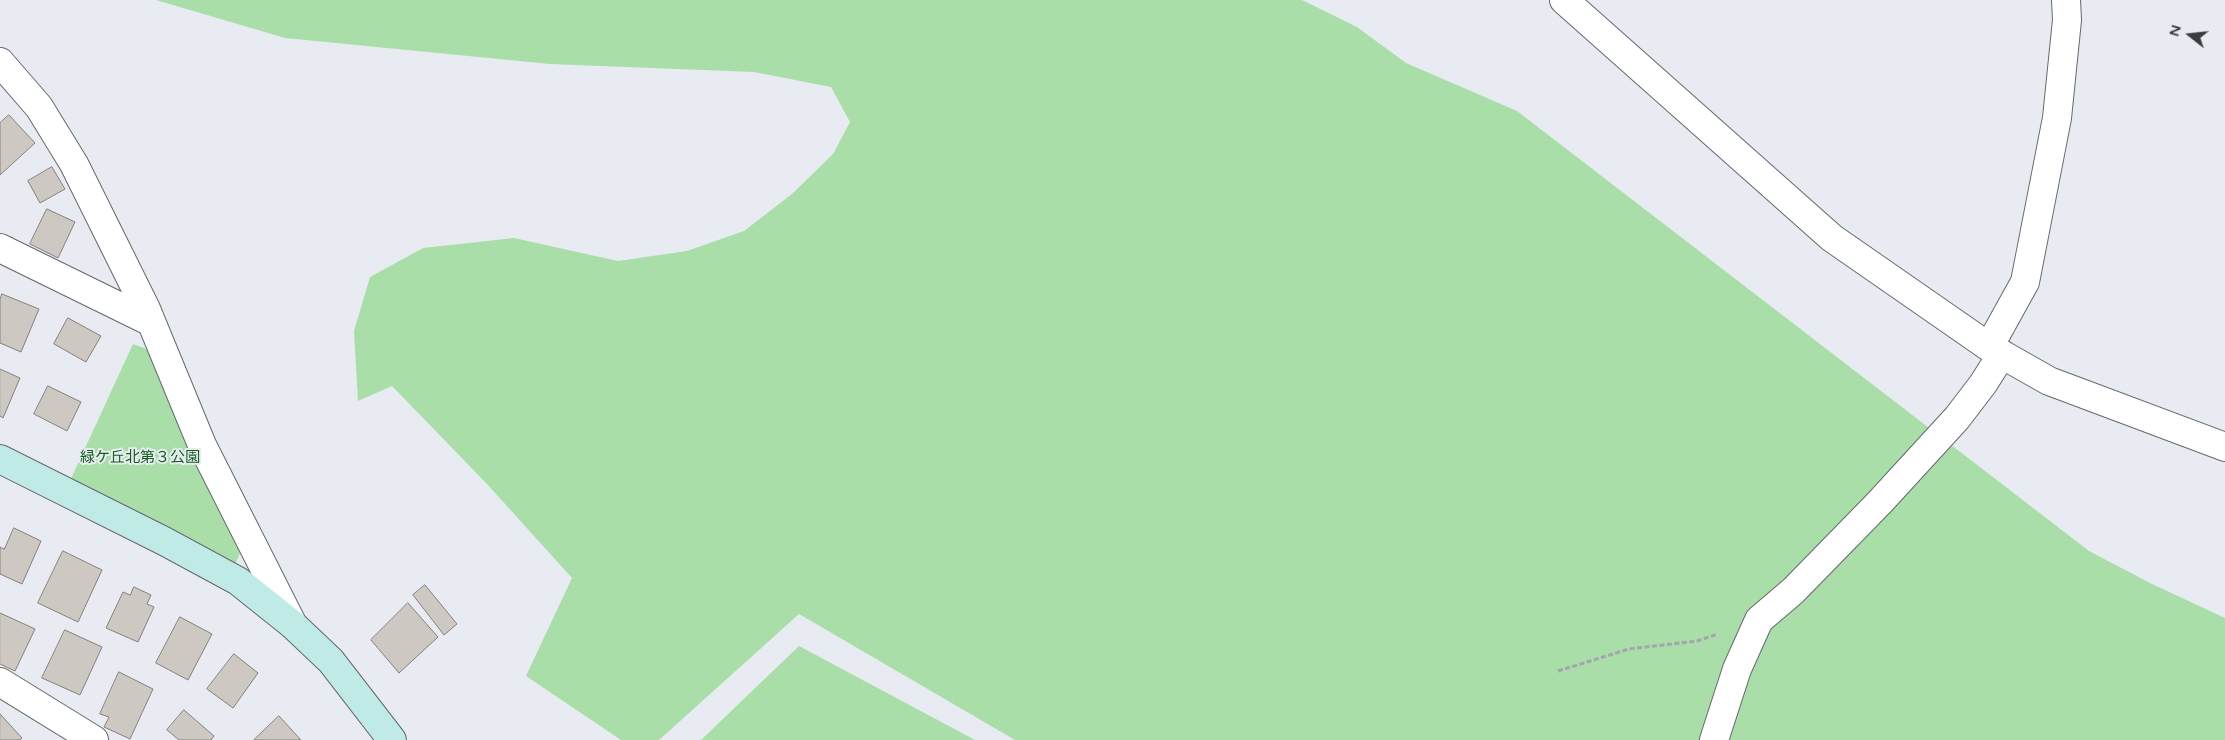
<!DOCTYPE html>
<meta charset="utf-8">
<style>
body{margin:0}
#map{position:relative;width:2225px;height:740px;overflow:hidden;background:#e8ebf2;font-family:"Varela Round",sans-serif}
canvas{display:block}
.north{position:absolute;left:2165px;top:10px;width:50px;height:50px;-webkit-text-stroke:4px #e8ebf2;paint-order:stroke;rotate:286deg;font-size:14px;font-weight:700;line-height:20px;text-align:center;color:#393b3d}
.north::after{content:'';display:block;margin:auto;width:18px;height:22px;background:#393b3d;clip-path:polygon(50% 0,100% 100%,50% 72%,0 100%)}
</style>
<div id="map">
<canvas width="2225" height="740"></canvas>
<div class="north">N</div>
</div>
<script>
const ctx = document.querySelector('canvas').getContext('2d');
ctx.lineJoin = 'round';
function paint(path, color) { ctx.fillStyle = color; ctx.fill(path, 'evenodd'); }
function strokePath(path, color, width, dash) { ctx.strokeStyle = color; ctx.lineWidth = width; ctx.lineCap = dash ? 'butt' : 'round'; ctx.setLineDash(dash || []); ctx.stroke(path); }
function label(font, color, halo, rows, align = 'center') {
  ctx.font = font + ' "Varela Round","Noto Sans JP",sans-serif'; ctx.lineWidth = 4; ctx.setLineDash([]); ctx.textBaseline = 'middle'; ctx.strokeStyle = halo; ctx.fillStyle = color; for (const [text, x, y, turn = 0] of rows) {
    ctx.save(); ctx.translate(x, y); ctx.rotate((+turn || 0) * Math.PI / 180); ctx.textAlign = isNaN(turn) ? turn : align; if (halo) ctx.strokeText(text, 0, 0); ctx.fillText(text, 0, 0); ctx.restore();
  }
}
paint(new Path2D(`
 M 156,0 L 1302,0 L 1357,27 L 1406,63 L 1517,111 L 2089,551 L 2152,584 L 2225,618 L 2225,740 L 1015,740 L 799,614 L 659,740 L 621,740 L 526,676 L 572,578 L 487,484 L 392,386 L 358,401 L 354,331 L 370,277 L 423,248 L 514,238 L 618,261 L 687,251 L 744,231 L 792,194 L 833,154 L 850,122 L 831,87 L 754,72 L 550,64 L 285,38 Z
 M 133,344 L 152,351 L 245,541 L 235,565 L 69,483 Z
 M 799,646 L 975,740 L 701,740 Z`), '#a9dea9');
const building = new Path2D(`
 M 9,115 L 35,143 L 0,175 L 0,123 Z
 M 52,167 L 65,189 L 40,203 L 28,181 Z
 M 47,209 L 75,222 L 58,258 L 30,244 Z
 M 2,294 L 39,309 L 21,352 L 0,343 L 0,300 Z
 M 68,318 L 101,336 L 86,362 L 54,344 Z
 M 0,369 L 20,378 L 3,418 L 0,416 Z
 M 48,386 L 81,402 L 67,431 L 34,414 Z
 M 14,528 L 41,541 L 22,584 L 0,574 L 0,547 L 4,549 Z
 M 63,551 L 102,570 L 78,622 L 38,603 Z
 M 425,585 L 457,624 L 444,635 L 413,595 Z
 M 134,587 L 151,595 L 147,604 L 154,607 L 138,642 L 106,628 L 123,592 L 130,595 Z
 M 408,603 L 438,637 L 399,673 L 371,640 Z
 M 0,613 L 35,629 L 15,671 L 0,664 Z
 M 180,617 L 212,634 L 188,680 L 156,663 Z
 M 65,630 L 102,647 L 80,695 L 42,678 Z
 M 234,654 L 258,673 L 233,708 L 207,689 Z
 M 119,672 L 153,689 L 130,739 L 104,727 L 109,717 L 100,714 Z
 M 184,710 L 214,736 L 211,740 L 179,740 L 167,730 Z
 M 0,714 L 22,738 L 20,740 L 0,740 Z
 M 279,716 L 301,740 L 254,740 Z`);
paint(building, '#cec8c3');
strokePath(building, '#86807b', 1);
const street = new Path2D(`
 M 1564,0 L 1832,238 L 1989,347 L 2049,381 L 2225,447
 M 0,62 L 39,107 L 74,164 L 146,309 L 202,445 L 293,625
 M 0,248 L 151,322
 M 1989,347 L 2025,282 L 2057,118 L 2067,20 L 2066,0
 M 0,682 L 94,740
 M 1714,740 L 1737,669 L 1759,620 L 1793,591 L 1880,502 L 1957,418 L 1983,384 L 2002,354`);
const secondary = new Path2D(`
 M 0,459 L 164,541 L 238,581 L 293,625 L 331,661 L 392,740`);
strokePath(street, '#65686e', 30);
strokePath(secondary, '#65686e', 30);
strokePath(new Path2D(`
 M 1558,671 L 1629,649 L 1697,641 L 1718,634`), '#a3a6ab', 3, [5, 2.5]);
strokePath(street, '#fff', 28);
strokePath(secondary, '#bfeae5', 28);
label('15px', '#13611e', '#e8ebf2', [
 ["緑ケ丘北第３公園",140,458]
]);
</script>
